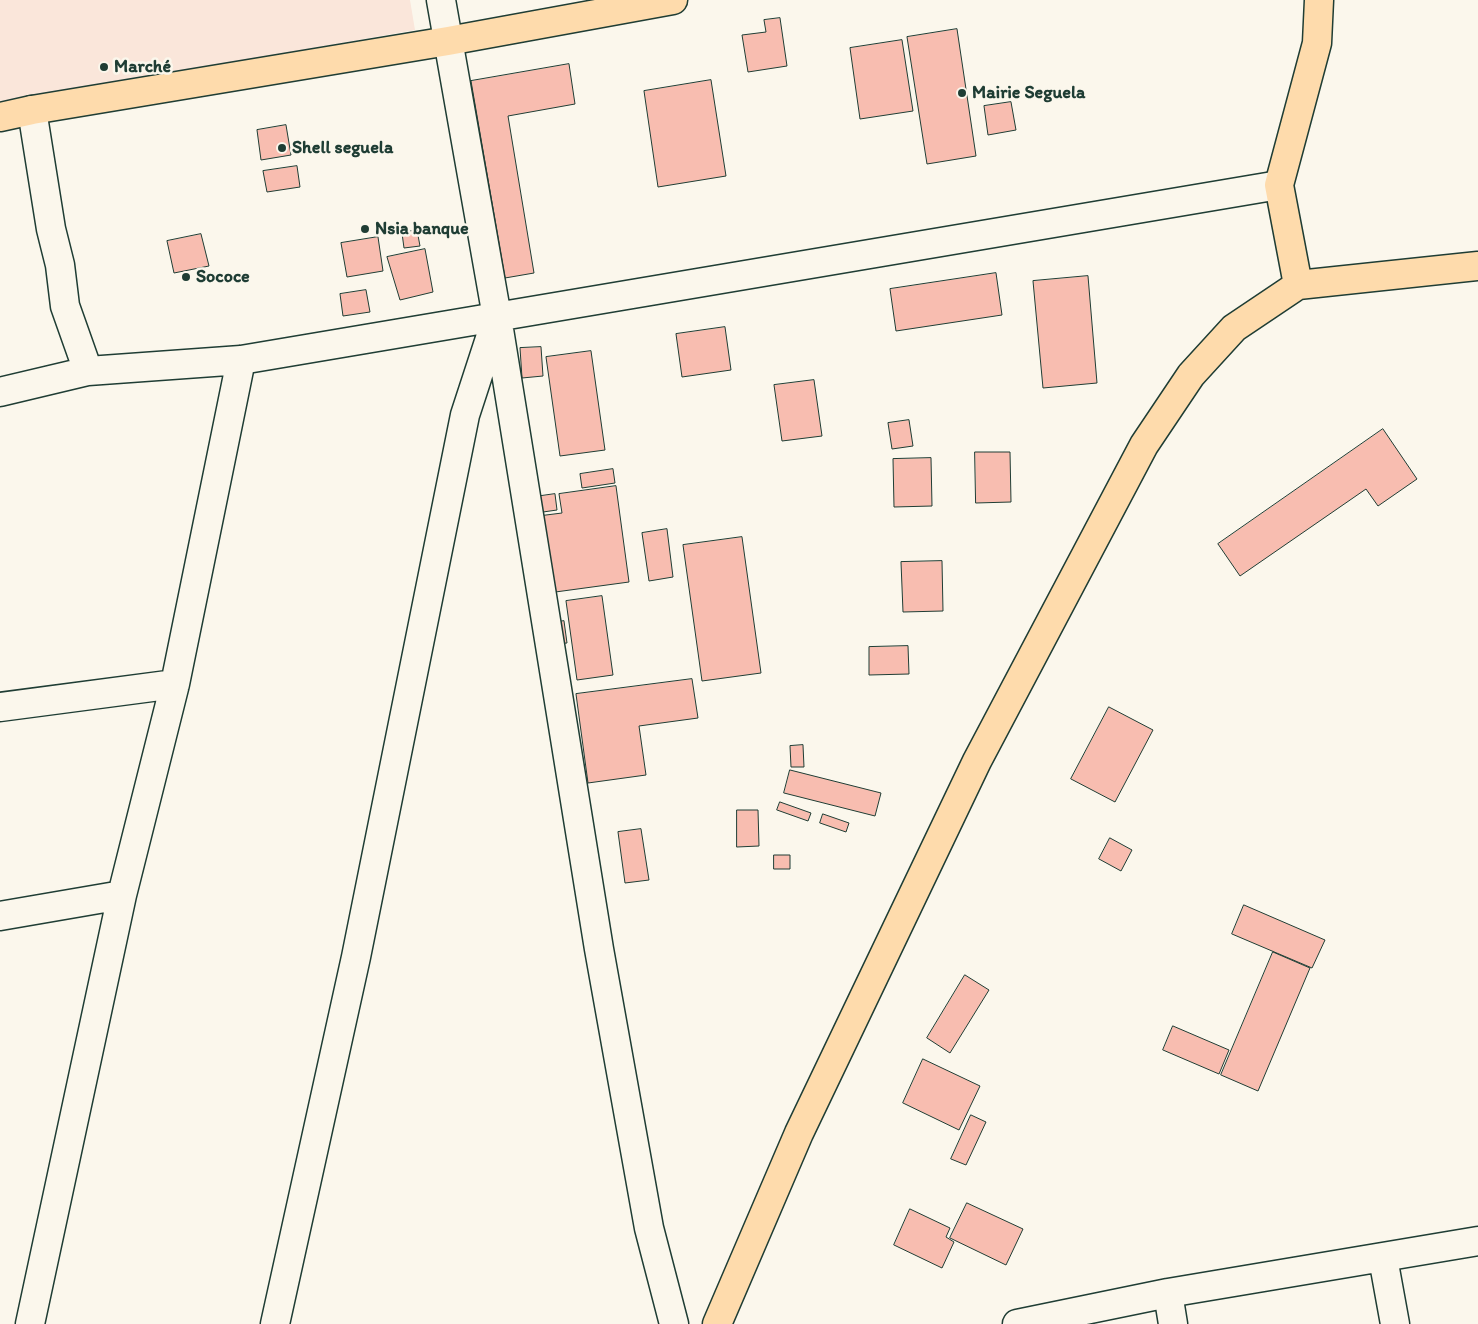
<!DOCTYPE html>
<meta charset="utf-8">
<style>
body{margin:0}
canvas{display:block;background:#fbf7ec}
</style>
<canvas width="1478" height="1324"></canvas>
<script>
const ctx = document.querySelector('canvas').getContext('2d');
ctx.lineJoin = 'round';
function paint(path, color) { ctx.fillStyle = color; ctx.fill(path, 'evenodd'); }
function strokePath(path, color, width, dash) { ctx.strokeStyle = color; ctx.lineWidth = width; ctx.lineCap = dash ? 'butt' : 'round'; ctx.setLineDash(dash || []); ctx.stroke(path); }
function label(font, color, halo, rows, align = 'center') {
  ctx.font = font + ' Itim,sans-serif'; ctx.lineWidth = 5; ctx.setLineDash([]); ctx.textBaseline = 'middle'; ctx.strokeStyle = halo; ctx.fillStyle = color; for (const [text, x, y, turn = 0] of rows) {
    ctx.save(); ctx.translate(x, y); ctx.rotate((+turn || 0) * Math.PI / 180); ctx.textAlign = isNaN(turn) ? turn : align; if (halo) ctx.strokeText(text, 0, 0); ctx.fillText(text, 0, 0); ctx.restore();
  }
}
paint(new Path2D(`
 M 0,0 L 410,0 L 415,30 L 0,103 Z`), '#fae6da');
const building = new Path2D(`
 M 780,18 L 787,66 L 748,72 L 742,35 L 766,32 L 764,20 Z
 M 957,29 L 976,156 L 927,164 L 907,37 Z
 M 902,40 L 913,111 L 860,119 L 850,48 Z
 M 569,64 L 575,104 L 508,116 L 534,273 L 505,278 L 471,81 Z
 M 711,80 L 726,176 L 658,187 L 644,91 Z
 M 1011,102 L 1016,130 L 988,135 L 984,106 Z
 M 286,125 L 291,155 L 261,160 L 257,130 Z
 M 297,166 L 300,187 L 267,192 L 263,171 Z
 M 417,230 L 420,246 L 404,248 L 402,233 Z
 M 201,234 L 209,266 L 174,273 L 167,241 Z
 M 378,237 L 383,271 L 347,277 L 341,243 Z
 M 425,249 L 433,292 L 400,300 L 387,257 Z
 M 996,273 L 1002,315 L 896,331 L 890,289 Z
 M 1088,276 L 1097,383 L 1043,388 L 1033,281 Z
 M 366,290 L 370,312 L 343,316 L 340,294 Z
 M 725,327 L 731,370 L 682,377 L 676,334 Z
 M 541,347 L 543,376 L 522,378 L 520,348 Z
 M 591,351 L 605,450 L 560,456 L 546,357 Z
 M 814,380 L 822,436 L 782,441 L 774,385 Z
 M 909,420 L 913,446 L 892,449 L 888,423 Z
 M 1383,429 L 1417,479 L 1378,506 L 1366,489 L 1240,576 L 1218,544 Z
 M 975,452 L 1010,452 L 1011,502 L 976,503 Z
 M 931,458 L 932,506 L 894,507 L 893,459 Z
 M 613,469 L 615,483 L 582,488 L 580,474 Z
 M 616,486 L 629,582 L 548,593 L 538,516 L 562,513 L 559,494 Z
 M 555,494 L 557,510 L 536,513 L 534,497 Z
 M 667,529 L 673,577 L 649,581 L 642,533 Z
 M 742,537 L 761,673 L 702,681 L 683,545 Z
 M 942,561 L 943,611 L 903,612 L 901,562 Z
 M 602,596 L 613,675 L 577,680 L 566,601 Z
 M 564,621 L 567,643 L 555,644 L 552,623 Z
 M 908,646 L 909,674 L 869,675 L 869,647 Z
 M 692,679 L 698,718 L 639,726 L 646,775 L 588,783 L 576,694 Z
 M 1109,707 L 1153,730 L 1115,802 L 1071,779 Z
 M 803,745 L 804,767 L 791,767 L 790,746 Z
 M 790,770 L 881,793 L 875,816 L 784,793 Z
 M 780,802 L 811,813 L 808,821 L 777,810 Z
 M 737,810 L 758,810 L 759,846 L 737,847 Z
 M 823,814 L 849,823 L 846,832 L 820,823 Z
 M 641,829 L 649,880 L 625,883 L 618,832 Z
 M 1110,838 L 1132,850 L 1121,871 L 1099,859 Z
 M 774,855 L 790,855 L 790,869 L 774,869 Z
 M 1244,905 L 1325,940 L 1312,968 L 1232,934 Z
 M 1273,952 L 1310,968 L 1258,1091 L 1221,1075 Z
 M 965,975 L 989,990 L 950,1053 L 927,1038 Z
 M 1173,1026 L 1229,1050 L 1219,1074 L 1163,1050 Z
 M 923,1059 L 980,1086 L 959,1130 L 903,1103 Z
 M 971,1115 L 986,1122 L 966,1165 L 951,1159 Z
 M 967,1203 L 1023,1229 L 1006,1265 L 950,1238 Z
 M 910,1209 L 950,1228 L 946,1237 L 954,1242 L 942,1268 L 894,1245 Z`);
paint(building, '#f8bdb0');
strokePath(building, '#1f3d34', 1);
const minor = new Path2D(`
 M 441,0 L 497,317 L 599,949 L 649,1228 L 674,1324
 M 32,110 L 51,229 L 60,265 L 65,306 L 88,371
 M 0,392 L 88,371 L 241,360 L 1279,185
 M 0,707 L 175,684
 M 0,916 L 122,895
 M 1383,1258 L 1395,1324
 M 1168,1293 L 1173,1324
 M 30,1324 L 122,895 L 175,684 L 241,360
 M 275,1324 L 356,957 L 465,415 L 496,320
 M 1017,1324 L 1168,1293 L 1478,1241`);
const major = new Path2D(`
 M 0,117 L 32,110 L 448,41 L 673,0
 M 1298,285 L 1279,185 L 1317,43 L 1319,0
 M 717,1324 L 799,1133 L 977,761 L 1144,445 L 1191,375 L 1234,328 L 1298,285 L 1478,266`);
strokePath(minor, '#1f3d34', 31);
strokePath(major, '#1f3d34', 31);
strokePath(minor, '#fbf7ec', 28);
strokePath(major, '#fedbac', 28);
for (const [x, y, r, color] of [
 [104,67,5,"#1f3d34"],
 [962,93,5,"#1f3d34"],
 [282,148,5,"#1f3d34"],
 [365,229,5,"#1f3d34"],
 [186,277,5,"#1f3d34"]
]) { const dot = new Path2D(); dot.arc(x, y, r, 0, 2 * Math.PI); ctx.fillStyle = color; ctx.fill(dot); strokePath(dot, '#fbf7ec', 2); }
label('bold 18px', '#1f3d34', '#fbf7ec', [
 ["Marché",114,67],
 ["Mairie Seguela",972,93],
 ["Shell seguela",292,148],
 ["Nsia banque",375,229],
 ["Sococe",196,277]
], 'left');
</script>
